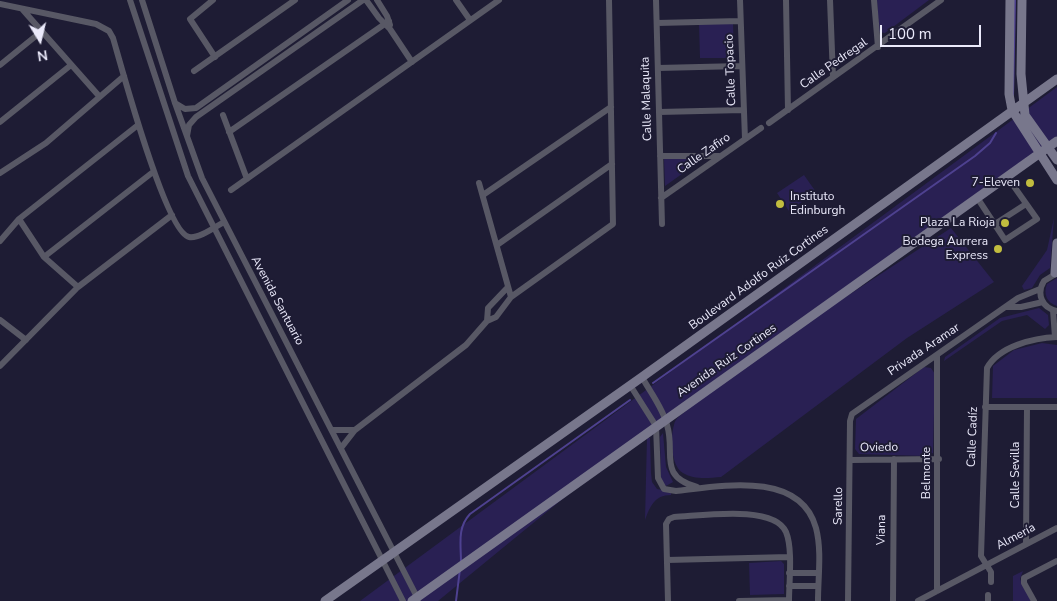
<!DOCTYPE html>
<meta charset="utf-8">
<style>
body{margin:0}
#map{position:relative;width:1057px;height:601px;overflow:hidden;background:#1e1c34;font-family:"Nunito Sans",sans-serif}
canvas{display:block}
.north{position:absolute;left:15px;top:15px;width:50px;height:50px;-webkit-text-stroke:4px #1e1c34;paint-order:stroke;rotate:171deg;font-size:14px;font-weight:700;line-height:20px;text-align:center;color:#ebeafb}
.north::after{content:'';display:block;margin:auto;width:18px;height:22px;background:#ebeafb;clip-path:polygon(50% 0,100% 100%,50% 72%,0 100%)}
.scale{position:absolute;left:880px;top:25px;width:101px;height:22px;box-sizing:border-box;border:2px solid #ebeafb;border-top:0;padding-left:6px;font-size:15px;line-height:18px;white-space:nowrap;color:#ebeafb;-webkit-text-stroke:4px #1e1c34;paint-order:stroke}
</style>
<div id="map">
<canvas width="1057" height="601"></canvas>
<div class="north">N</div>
<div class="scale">100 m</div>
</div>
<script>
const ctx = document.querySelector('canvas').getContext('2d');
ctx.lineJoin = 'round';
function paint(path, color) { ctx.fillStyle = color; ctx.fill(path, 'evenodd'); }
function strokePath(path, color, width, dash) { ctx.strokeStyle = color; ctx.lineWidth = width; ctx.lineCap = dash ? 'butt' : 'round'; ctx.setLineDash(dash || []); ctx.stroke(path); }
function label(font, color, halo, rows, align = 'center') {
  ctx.font = font + ' "Nunito Sans",sans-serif'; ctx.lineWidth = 4; ctx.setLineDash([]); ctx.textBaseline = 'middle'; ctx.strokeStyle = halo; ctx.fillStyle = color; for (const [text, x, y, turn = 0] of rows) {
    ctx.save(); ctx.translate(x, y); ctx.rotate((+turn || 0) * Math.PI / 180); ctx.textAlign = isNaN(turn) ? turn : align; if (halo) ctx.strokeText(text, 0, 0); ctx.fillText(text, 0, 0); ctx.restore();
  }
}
paint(new Path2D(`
 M 877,0 L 929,0 L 885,33 L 879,32 Z
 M 733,23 L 734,58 L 700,58 L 699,24 Z
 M 1057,87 L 1057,136 L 676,408 L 951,228 L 994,282 L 907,338 L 721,477 C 709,478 694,480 683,473 C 671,466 670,438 674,425 C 675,418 681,415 686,411 L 659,420 L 438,601 L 360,601 Z
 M 664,159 L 696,159 L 696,164 L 665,186 Z
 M 804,175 L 816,192 L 789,211 L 777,193 Z
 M 1054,218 L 1050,268 L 1040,275 L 1032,288 L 1024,290 L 1022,286 L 1047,250 Z
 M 1057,278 L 1057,306 C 1047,303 1043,294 1047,284 Z
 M 1039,308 L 1048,315 L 1049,325 L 1045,329 L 1027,315 L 1002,321 L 944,361 L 945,357 L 1000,318 Z
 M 1042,343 L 1057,345 L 1057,398 L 992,398 L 993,366 L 1014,350 Z
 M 924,367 L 931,368 L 935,374 L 933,453 L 926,456 L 859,454 L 855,449 L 856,419 Z
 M 663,433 L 666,467 L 673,482 L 666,486 L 661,481 L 660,437 Z
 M 647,437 L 650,438 L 651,473 L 652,482 L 657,489 L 671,492 L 671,495 C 654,495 650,507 645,520 Z
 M 781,561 L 784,564 L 784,594 L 750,595 L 749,563 Z
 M 1023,571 L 1020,579 L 1031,601 L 1013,601 L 1013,576 Z`), '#292053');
strokePath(new Path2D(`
 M 1013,95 L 1015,0
 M 653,383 L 975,156 L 990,143 L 996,133
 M 461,562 C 461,544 457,528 470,514 L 630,400
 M 456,601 L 460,569`), '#4e4190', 2);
strokePath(new Path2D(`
 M 130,0 L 188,176 L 403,601
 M 142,0 L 175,103 L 202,178 L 418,599
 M 213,0 L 190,19 L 215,57
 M 366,0 L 379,18 L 390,29 L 412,62
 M 377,0 L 387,16 L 390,25
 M 456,0 L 470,20
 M 656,0 L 662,224
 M 740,0 L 745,139
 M 786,0 L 788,110
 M 830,0 L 833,77
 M 874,0 L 878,47
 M 0,4 L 96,24 L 109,31 L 113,38 C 121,65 166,233 189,237 C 199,239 215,227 224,222
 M 23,10 L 99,96
 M 657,23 L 740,21
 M 0,65 L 42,31
 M 658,68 L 741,66
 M 194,71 L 295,0
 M 175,103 L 185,109 L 196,108 L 348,0
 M 659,112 L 743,110
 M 223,115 L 247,179
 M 0,122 L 71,65
 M 769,123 L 941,0
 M 229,132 L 389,21
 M 187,136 L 189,125 L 196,117 L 363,0
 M 660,156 L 719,156
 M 0,173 L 46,143 L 124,76
 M 479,183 L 511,297
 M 231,190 L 499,0
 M 483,195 L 611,107
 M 661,198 L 761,128
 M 978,199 L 1005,240 L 1037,219 L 1008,178
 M 19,219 L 44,257 L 78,287
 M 995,224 L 1026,204
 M 0,241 L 19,219 L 138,125
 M 497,245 L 612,164
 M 44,257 L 153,172
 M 1057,273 L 1044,281 C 1036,294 1042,308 1057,311
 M 1007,307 L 1021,307 L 1043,302
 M 1053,310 L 1055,337
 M 0,320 L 26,340
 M 487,321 L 488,308 L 508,287
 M 0,366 L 78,287 L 172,215
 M 642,377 C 650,392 663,408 667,425 C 676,453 657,476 697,487
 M 630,385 L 656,426 L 658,478 L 664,489 L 676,491 C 720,486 800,470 816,528 C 822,551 818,577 818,601
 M 985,407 L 1057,407
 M 332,430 L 355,430
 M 341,448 L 355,430 L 466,345 L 487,321 L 496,317 L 511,297 L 613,224 L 609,0
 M 851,460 L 939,459
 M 1026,544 L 1027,407
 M 667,560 L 789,557
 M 789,573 L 818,573
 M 991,582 L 991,572 L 981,556 L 987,368 C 999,346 1034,338 1057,337
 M 789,586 L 818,586
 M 937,591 L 937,355
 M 668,601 L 666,524 L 669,519 L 674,517 C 700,516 774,504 786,532 C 793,549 789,582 789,601
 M 739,601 L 789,600
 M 848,601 L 850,421 L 852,414 L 1018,298 L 1040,289
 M 893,601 L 894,459
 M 918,601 L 1057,528
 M 988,601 L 988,595
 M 1034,601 L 1024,583 L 1024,578 L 1057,561`), '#585865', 6);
strokePath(new Path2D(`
 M 1010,0 L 1009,94 L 1012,110 L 1057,180
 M 1022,0 L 1021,74 L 1025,115 L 1057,160
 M 1055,273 L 1057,243
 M 325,601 L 642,377 L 1057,79
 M 412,601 L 1057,141`), '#78778c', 9);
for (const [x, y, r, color] of [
 [1030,183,5,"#c2bd3f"],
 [780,204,5,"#c2bd3f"],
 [1005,223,5,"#c2bd3f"],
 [998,249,5,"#c2bd3f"]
]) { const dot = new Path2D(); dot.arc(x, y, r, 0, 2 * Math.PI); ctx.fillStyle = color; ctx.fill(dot); strokePath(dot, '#1e1c34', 2); }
label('12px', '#ebeafb', '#1e1c34', [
 ["Calle Pedregal",834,64,-35],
 ["Calle Topacio",731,70,-92],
 ["Calle Malaquita",647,99,-92],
 ["Calle Zafiro",704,154,-35],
 ["Boulevard Adolfo Ruiz Cortines",759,278,-36],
 ["Avenida Santuario",277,301,62],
 ["Privada Aramar",924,350,-34],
 ["Avenida Ruiz Cortines",727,361,-35],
 ["Calle Cadíz",973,437,-88],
 ["Oviedo",879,448,-1],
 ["Belmonte",927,473,-90],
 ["Calle Sevilla",1016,475,-90],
 ["Sarello",839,506,-89],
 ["Viana",882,530,-89],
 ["Almería",1016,537,-28]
]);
label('12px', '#ebeafb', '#1e1c34', [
 ["7-Eleven",1020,183],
 ["Instituto",790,197,"left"],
 ["Edinburgh",790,211,"left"],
 ["Plaza La Rioja",995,223],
 ["Bodega Aurrera",988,242],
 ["Express",988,256]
], 'right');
</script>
